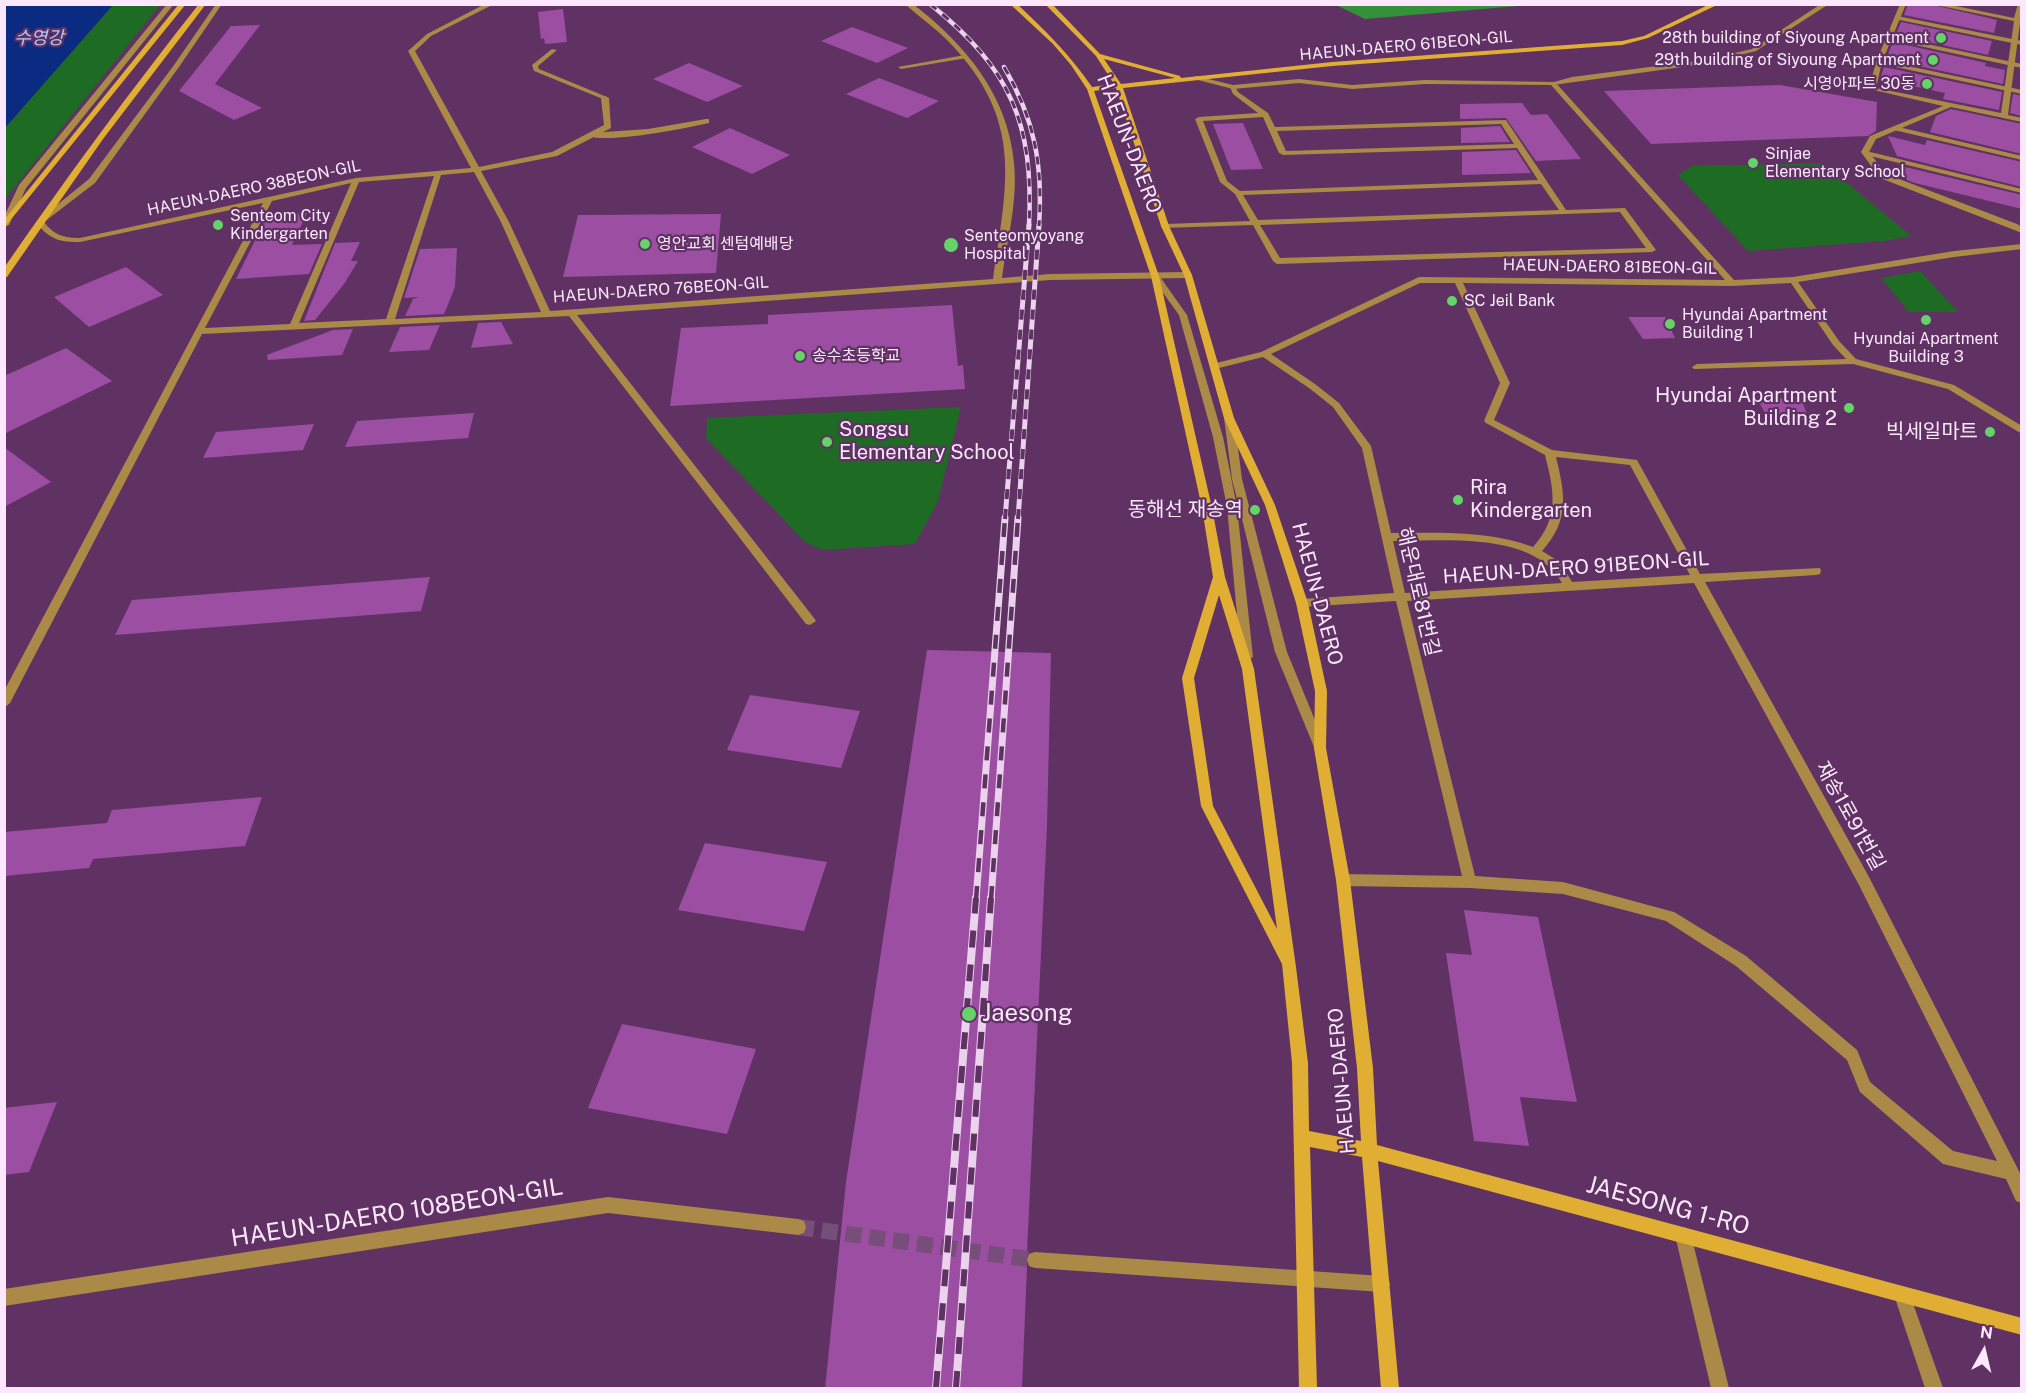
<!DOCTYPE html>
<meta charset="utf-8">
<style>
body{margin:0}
#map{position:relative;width:2026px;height:1393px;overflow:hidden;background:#5f3263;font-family:"Public Sans",sans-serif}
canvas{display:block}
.frame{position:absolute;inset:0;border:6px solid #fce7fe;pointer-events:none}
.north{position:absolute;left:1954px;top:1321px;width:60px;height:60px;-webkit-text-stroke:4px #5f3263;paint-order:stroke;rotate:8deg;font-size:16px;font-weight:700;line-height:24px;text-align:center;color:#fce7fe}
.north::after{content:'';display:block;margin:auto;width:21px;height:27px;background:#fce7fe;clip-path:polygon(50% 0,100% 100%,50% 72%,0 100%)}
</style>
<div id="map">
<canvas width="2026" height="1393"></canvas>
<div class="frame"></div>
<div class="north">N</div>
</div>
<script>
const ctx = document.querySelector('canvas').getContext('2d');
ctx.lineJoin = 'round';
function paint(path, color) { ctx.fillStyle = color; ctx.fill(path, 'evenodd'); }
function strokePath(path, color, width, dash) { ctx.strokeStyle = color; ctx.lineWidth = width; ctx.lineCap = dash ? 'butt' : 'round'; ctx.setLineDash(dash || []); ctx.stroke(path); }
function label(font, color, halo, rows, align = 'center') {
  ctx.font = font + ' "Public Sans","Noto Sans KR",sans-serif'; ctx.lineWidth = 4.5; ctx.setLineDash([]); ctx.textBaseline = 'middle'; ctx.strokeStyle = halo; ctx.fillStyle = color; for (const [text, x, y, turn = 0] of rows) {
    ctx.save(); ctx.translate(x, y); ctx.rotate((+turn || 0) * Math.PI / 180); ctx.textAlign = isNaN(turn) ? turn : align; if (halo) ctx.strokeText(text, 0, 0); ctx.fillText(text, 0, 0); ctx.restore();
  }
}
paint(new Path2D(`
 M 5,5 L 160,5 L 5,199 L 4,25 Z
 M 1823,163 L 1911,236 L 1884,241 L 1748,251 L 1678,175 L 1692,166 Z
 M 1920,271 L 1958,312 L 1909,312 L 1881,278 Z
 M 961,407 L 938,501 L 915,544 L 822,550 L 805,542 L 706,438 L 707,418 Z`), '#1e6b24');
paint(new Path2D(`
 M 1336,5 L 1530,5 L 1365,19 Z`), '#349039');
paint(new Path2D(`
 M 5,4 L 113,5 L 5,128 L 4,5 Z`), '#0b2b82');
paint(new Path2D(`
 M 1908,4 L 1929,4 L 1997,20 L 1994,33 L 1904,15 Z
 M 563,9 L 567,42 L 545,44 L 544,38 L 541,39 L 538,12 Z
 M 1901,22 L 1992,41 L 1988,55 L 1896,35 Z
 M 260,25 L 215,84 L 262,108 L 234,120 L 179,91 L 231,26 Z
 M 852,27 L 908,48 L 877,63 L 821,41 Z
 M 1893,42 L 1986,63 L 1985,66 L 2005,70 L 2003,84 L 1886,59 Z
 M 689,63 L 743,86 L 707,102 L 653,79 Z
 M 1884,67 L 2002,92 L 1999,110 L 1943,99 L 1945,93 L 1880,79 Z
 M 879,78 L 939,101 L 907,118 L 846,94 Z
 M 1780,85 L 1877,102 L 1876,131 L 1868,136 L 1651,144 L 1604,91 Z
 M 2013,94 L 2022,96 L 2022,116 L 2010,113 Z
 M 1522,103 L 1531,115 L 1547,114 L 1581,159 L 1536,161 L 1506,118 L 1460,119 L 1460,104 Z
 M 1951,109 L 2022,124 L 2022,154 L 1930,132 L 1936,116 Z
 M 1243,123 L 1263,169 L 1231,170 L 1213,124 Z
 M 1500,126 L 1510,142 L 1461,143 L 1461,128 Z
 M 730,128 L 790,155 L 752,174 L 692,147 Z
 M 1888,136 L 1925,145 L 1927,140 L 2022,162 L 2022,187 L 1897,156 Z
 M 1516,150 L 1531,173 L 1462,175 L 1462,152 Z
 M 1901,166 L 2022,195 L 2022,209 L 1915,183 L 1907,180 Z
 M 307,213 L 292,245 L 322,244 L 309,274 L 236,279 L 267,216 Z
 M 721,214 L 716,273 L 563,277 L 578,215 Z
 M 360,242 L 351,261 L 358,261 L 344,284 L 315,320 L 304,321 L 335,243 Z
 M 457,248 L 455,287 L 444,314 L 405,316 L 413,299 L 419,297 L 404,298 L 420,249 Z
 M 126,267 L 163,295 L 89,327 L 54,297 Z
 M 952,305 L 958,366 L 963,365 L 965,389 L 670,406 L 681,328 L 768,324 L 768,315 Z
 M 1628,317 L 1665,317 L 1675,338 L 1643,339 Z
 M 501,322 L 513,344 L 471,348 L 478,323 Z
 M 440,325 L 429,350 L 389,352 L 400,327 Z
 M 353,329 L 342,355 L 268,360 L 267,355 L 333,330 Z
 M 66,348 L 112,381 L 4,434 L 4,376 Z
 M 1801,398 L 1809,420 L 1770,421 L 1757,399 Z
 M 474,413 L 468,438 L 345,447 L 357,421 Z
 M 314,424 L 303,450 L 203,458 L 216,432 Z
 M 4,447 L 51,482 L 4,507 Z
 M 430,577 L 421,611 L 115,635 L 132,600 Z
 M 927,650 L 1051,653 L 1047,826 L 1027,1253 L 1025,1259 L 1027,1266 L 1022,1389 L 825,1389 L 846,1182 Z
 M 750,695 L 860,711 L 841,768 L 727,750 Z
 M 262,797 L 245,846 L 93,859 L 89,868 L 4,876 L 4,832 L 107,823 L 112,810 Z
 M 705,843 L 827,862 L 804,931 L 678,910 Z
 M 1464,910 L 1538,917 L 1577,1102 L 1520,1097 L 1529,1146 L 1474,1141 L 1446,953 L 1472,955 Z
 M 622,1024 L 756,1049 L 727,1134 L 588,1108 Z
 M 57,1102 L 29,1172 L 4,1175 L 4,1108 Z`), '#9c4ea3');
strokePath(new Path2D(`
 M 798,1227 L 1035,1260`), '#774d7a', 16, [16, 8]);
paint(new Path2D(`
 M 1821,4 L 1829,4 L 1756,51 L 1704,64 L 1553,85 L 1550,83 L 1572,77 L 1704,60 L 1752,49 Z
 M 1897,16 L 2022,41 L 2022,45 L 1895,19 L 1894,18 Z
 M 1889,36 L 2022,64 L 2022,68 L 1887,39 L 1886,38 Z
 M 552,49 L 557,50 L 538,66 L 539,69 L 607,97 L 607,99 L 603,99 L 534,71 L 532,65 Z
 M 965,55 L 967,56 L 967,58 L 901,69 L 898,67 Z
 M 1879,60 L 2022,90 L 2022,94 L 1877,63 L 1876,62 Z
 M 1233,85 L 1235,86 L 1238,92 L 1268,113 L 1275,127 L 1506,120 L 1566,210 L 1625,208 L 1656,250 L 1652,252 L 1277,264 L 1273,261 L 1253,225 L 1162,228 L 1161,226 L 1165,224 L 1250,221 L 1235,194 L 1220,182 L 1195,119 L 1199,117 L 1258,113 L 1233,94 L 1230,87 ZM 1263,117 L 1279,153 L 1283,155 L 1517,148 L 1538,180 L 1240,191 L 1227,181 L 1203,121 ZM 1501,124 L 1514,144 L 1286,151 L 1277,131 ZM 1541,184 L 1559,210 L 1258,220 L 1243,195 ZM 1620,212 L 1646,248 L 1280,258 L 1260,225 Z
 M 706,119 L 709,119 L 709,123 C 687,128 603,145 586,135 L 590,133 L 648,129 Z
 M 1894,126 L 2022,156 L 2022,160 L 1894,130 Z
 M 1862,150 L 2022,189 L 2022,193 L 1862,154 Z
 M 1155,273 L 1158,274 L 1187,315 L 1223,437 L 1237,507 L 1253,657 L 1247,661 L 1241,657 L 1227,507 L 1213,437 L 1179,315 L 1151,276 Z
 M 1229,415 L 1234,418 L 1242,479 L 1287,652 L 1326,747 L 1324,751 L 1316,751 L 1314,747 L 1275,652 L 1232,479 L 1224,418 Z`), '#aa8a46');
paint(new Path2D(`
 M 167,4 L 174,4 L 26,188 L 9,225 L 4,227 L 4,217 L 19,185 Z
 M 216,4 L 222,4 L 179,67 L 95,183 L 44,222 C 54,235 64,238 80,238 L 356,178 L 471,168 L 408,51 L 427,34 L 485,4 L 494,4 L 431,36 L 415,51 L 479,167 L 552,152 L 604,125 L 601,98 L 605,96 L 609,98 L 611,128 L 557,156 L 481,171 L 509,222 L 550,311 L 993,279 C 1007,183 1024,121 950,43 C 937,29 920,18 905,4 L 913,4 C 965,44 1008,95 1014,163 C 1018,201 1007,241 1002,278 L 1050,274 L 1188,272 L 1192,275 L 1188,278 L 1050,280 L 577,315 L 814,618 L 816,621 L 810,625 L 806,624 L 569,316 L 202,334 L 10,703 L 4,708 L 4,691 L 263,203 L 80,242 C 60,243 47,238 36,222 L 89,179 L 174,65 ZM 474,172 L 501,222 L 541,312 L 395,319 L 441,175 ZM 434,176 L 386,319 L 299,323 L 359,182 ZM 351,183 L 290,324 L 205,328 L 272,201 Z
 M 1900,4 L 1906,4 L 1882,62 L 1876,88 L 2001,113 L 2014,21 L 1931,4 L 1946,4 L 2014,18 L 2018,4 L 2022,4 L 2022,23 L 2020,23 L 2008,115 L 2022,118 L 2022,122 L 1951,107 L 1876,139 L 1869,152 L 1886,174 L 2017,224 L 2022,227 L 2022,233 L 1880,178 L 1861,152 L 1870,136 L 1943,106 L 1869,89 L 1876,62 Z
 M 1196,76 L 1233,85 L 1299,79 L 1352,85 L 1425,80 L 1555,82 L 1734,280 L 1793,277 L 1954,251 L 2022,244 L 2022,249 L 1954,257 L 1798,282 L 1839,341 L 1856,359 L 1954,385 L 2022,426 L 2022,434 L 1948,389 L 1853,364 L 1694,369 L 1692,367 L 1697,364 L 1846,359 L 1833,345 L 1791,283 L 1732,286 L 1463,283 L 1510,383 L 1494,420 L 1552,450 L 1637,460 L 1700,574 L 1820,568 L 1821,571 L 1820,574 L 1816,575 L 1705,582 L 1869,877 L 2022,1177 L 2022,1203 L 2016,1201 L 2006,1179 L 1943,1164 L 1860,1092 L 1847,1060 L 1736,966 L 1666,921 L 1563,894 L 1470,888 L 1343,886 L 1338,884 L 1336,880 L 1338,876 L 1343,874 L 1462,876 L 1396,601 L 1302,607 L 1296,603 L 1302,599 L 1394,593 L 1362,448 L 1333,407 L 1309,388 L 1263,357 L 1215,369 L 1210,366 L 1212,364 L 1261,352 L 1419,277 L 1725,280 L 1551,85 L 1425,84 L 1352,89 L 1299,83 L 1233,89 L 1194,79 L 1194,77 ZM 1420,283 L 1455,283 L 1500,383 L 1484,421 L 1486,423 L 1545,455 C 1554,491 1560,517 1533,547 C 1488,530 1439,533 1391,533 L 1371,446 L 1339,403 L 1315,384 L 1271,354 ZM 1556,457 L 1630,465 L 1690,575 L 1572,582 L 1560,562 L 1542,551 C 1570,520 1565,494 1556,457 ZM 1393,541 C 1444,541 1534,531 1562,583 L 1405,593 ZM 1694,583 L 1859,885 L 1997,1161 L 1953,1151 L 1870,1082 L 1857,1050 L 1746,956 L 1674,912 L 1563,882 L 1475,876 L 1407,601 Z
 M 608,1197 L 798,1219 L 804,1221 L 806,1227 L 804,1233 L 798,1235 L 608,1213 L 4,1306 L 4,1289 Z
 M 1683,1227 L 1689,1229 L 1691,1235 L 1729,1388 L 1711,1388 L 1675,1235 L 1677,1229 Z
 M 1035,1252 L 1382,1276 L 1388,1278 L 1390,1284 L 1388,1290 L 1382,1292 L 1035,1268 L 1029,1266 L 1027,1260 L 1029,1254 Z
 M 1902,1287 L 1908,1289 L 1910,1295 L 1943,1388 L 1925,1388 L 1894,1295 L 1896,1289 Z`), '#aa8a46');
paint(new Path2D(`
 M 179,4 L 186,4 L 4,228 L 4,220 Z
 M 199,4 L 206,4 L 103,139 L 7,277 L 4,277 L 4,268 C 66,178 131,90 199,4 Z
 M 1010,4 L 1017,4 C 1045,30 1070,55 1092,87 L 1114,84 L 1096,56 L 1045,4 L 1052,4 L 1100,54 L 1180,76 L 1181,78 L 1332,62 L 1622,41 L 1644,36 L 1710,4 L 1719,4 L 1648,38 L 1622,45 L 1332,66 L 1123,88 L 1169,226 L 1192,275 L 1234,418 L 1275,505 L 1308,603 L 1327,691 L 1326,748 L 1350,880 L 1373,1068 L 1377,1145 L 2022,1318 L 2022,1335 L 1378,1161 L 1399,1388 L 1381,1388 L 1362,1157 L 1310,1147 L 1317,1388 L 1299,1388 L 1292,1063 L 1282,964 L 1201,806 L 1182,678 L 1213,577 L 1202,508 L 1151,276 L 1087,89 L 1071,65 L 1053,44 ZM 1104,59 L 1175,78 L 1121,84 ZM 1116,88 L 1161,226 L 1184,275 L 1224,418 L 1265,505 L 1296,603 L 1315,691 L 1314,748 L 1336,880 L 1357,1068 L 1361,1141 L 1309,1131 L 1308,1063 L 1296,967 L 1254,669 L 1225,577 L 1212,508 L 1159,276 L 1094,91 ZM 1219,595 L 1242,669 L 1277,929 L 1213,806 L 1194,678 Z`), '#e1ae34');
const railFar3 = new Path2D(`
 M 930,4 C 1011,69 1034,123 1029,226
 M 1004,67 C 1035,120 1043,165 1039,226`);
const railFar2 = new Path2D(`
 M 1005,519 L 1029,225
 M 1018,519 L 1039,225`);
const railFar1 = new Path2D(`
 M 976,900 L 1005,518
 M 991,900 L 1018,518`);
const rail = new Path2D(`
 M 936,1388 L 976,898
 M 956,1388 L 991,898`);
strokePath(railFar3, '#ebd3ed', 4.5);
strokePath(railFar2, '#ebd3ed', 5);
strokePath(railFar1, '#ebd3ed', 7);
strokePath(rail, '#ebd3ed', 8);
strokePath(railFar3, '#5f3263', 3, [8]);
strokePath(railFar2, '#5f3263', 4, [10]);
strokePath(railFar1, '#5f3263', 4.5, [14]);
strokePath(rail, '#5f3263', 6, [17]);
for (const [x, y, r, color] of [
 [1941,38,6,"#64d468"],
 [1933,60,6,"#64d468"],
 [1927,84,6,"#64d468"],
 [1753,163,6,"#64d468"],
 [218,225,6,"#64d468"],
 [645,244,6,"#64d468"],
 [951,245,8,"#64d468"],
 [1452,301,6,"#64d468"],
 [1926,320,6,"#64d468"],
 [1670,324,6,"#64d468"],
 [800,356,6,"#64d468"],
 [1849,408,6,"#64d468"],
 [1990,432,6,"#64d468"],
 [827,442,6,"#64d468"],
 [1458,500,6,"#64d468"],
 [1255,510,6,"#64d468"],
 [969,1014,8,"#64d468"]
]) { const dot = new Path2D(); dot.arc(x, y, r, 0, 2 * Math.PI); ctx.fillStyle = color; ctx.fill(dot); strokePath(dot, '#5f3263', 2); }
label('16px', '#fce7fe', '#5f3263', [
 ["28th building of Siyoung Apartment",1929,38,"right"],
 ["29th building of Siyoung Apartment",1921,60,"right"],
 ["시영아파트 30동",1915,84,"right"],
 ["Sinjae",1765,154],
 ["Elementary School",1765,172],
 ["Senteom City",230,216],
 ["Kindergarten",230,234],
 ["Senteomyoyang",964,236],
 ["Hospital",964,254],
 ["영안교회 센텀예배당",657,244],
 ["SC Jeil Bank",1464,301],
 ["Hyundai Apartment",1682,315],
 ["Building 1",1682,333],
 ["Hyundai Apartment",1926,339,"center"],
 ["Building 3",1926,357,"center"],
 ["송수초등학교",812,356]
], 'left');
label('16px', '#fce7fe', '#5f3263', [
 ["HAEUN-DAERO 61BEON-GIL",1406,46,-5],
 ["HAEUN-DAERO 38BEON-GIL",254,188,-12],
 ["HAEUN-DAERO 81BEON-GIL",1610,267,1],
 ["HAEUN-DAERO 76BEON-GIL",661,290,-4]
]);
label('italic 18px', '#b1c9f9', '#5f3263', [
 ["수영강",39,38]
]);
label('20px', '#fce7fe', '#5f3263', [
 ["HAEUN-DAERO",1129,144,69],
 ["HAEUN-DAERO 91BEON-GIL",1576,568,-4],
 ["해운대로81번길",1418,592,77],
 ["HAEUN-DAERO",1317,594,75],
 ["재송1로91번길",1850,816,61],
 ["HAEUN-DAERO",1342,1081,-95]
]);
label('20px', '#fce7fe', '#5f3263', [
 ["Hyundai Apartment",1837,396],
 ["Building 2",1837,419],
 ["Songsu",839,430,"left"],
 ["Elementary School",839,453,"left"],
 ["빅세일마트",1978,432],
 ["Rira",1470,488,"left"],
 ["Kindergarten",1470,511,"left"],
 ["동해선 재송역",1243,510]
], 'right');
label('24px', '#fce7fe', '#5f3263', [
 ["Jaesong",982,1014]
], 'left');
label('24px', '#fce7fe', '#5f3263', [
 ["JAESONG 1-RO",1668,1206,15],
 ["HAEUN-DAERO 108BEON-GIL",397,1213,-9]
]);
</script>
